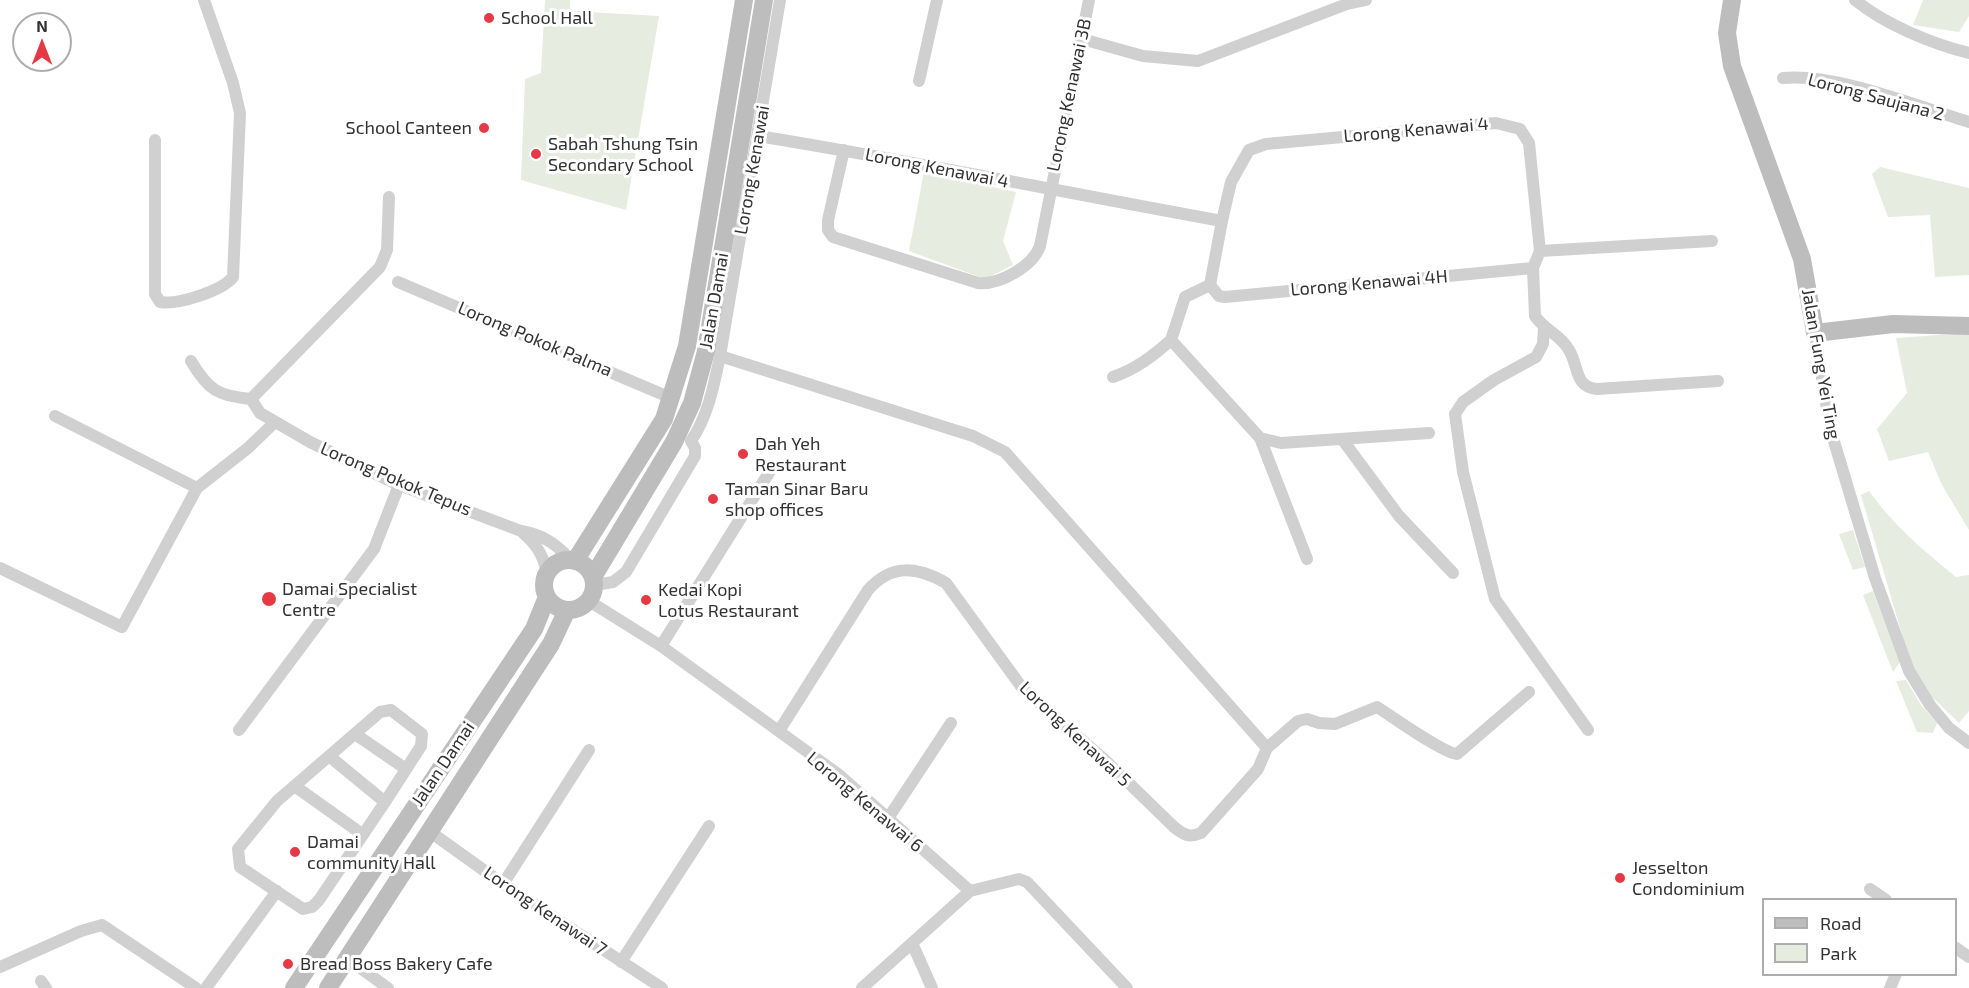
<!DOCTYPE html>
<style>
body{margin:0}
#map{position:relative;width:1969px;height:988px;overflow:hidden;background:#fff;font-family:"Exo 2",sans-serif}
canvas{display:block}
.legend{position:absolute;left:1762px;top:898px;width:195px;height:78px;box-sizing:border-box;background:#fff;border:2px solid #adadad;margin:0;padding:8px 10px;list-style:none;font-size:18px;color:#333}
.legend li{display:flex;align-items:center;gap:12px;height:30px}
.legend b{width:30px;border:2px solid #adadad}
.north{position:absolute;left:12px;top:12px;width:60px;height:60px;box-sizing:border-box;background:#fff;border:2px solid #adadad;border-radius:50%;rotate:0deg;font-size:16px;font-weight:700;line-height:24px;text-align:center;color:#333}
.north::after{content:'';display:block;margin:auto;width:21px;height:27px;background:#e63946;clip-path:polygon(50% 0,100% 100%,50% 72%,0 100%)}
</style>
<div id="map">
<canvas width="1969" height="988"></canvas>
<ul class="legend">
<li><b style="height:8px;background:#bdbdbd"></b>Road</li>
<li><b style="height:16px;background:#e6ecdf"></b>Park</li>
</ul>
<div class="north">N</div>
</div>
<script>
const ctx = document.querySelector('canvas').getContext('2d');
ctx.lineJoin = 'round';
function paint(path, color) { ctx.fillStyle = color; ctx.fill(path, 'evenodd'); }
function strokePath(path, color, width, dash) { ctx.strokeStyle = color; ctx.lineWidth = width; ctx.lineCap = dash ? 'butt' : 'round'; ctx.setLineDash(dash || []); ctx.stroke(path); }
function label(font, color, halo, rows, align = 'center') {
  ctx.font = font + ' "Exo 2",sans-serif'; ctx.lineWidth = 6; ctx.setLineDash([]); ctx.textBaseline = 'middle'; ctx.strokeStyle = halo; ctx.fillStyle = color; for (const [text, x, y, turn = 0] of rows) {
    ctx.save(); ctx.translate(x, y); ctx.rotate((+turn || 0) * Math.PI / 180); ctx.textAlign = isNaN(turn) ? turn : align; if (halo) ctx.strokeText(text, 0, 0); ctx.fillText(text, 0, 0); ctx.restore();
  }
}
paint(new Path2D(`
 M 545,0 L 570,0 L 570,11 L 659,16 L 626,210 L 521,180 L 525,79 L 541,73 Z
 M 1923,0 L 1969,0 L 1969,16 L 1959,32 L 1913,25 Z
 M 1880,167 L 1969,188 L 1969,275 L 1935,277 L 1930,215 L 1888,217 L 1872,174 Z
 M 924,172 L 1016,192 L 1003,241 L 1013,265 L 985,279 L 909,251 Z
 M 1954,334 L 1969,335 L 1969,530 L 1942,485 L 1928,452 L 1889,461 L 1877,429 L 1907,393 L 1896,338 Z
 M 1869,491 C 1893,525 1923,550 1956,577 L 1969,575 L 1969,711 L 1959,723 L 1932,697 L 1911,665 L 1861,495 Z
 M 1853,530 L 1865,567 L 1853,570 L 1839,534 Z
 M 1873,591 L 1900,662 L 1893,672 L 1863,595 Z
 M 1906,680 L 1921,705 L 1937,723 L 1933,733 L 1917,732 L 1896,681 Z`), '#e6ecdf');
strokePath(new Path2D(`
 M 1855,0 C 1884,24 1932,44 1969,53
 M 1082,39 L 1143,56 L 1198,61 L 1347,4 L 1366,0
 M 1783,78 C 1835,73 1917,106 1969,122
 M 919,81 L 937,0
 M 758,136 C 913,161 1067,193 1222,221 L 1231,182 L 1249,150 L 1266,144 L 1496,123 L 1520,129 L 1529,143 L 1540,251 L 1533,268 L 1535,316 C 1544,330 1561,335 1569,350 C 1579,366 1574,387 1597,389 L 1718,381
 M 155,140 L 155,294 L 160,302 C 178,305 222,291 233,277 L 240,113 L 233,83 L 204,0
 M 844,150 L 828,220 L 828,230 L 833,237 L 978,283 C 1000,285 1033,266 1040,246 L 1089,0
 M 1540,251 L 1712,241
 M 398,282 L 671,398
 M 1210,285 L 1185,297 L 1171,340 L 1260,438 L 1281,443 L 1429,433
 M 1210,285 L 1219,296 L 1225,297 L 1533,268
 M 1210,285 L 1222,221
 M 1544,327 L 1543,344 L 1536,357 L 1494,380 L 1463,402 L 1455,414 L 1463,472 L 1495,599 L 1588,730
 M 1815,333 L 1830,428 L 1875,578 L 1909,671 L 1930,705 L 1949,728 L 1969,743
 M 720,356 L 973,436 L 1005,452 L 1267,748
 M 191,361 C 208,390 218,396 251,399 L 260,413 L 310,442 L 399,485 L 521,531 C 543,535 555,543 571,560
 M 1113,377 C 1136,369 1153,356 1171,340
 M 251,399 L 380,267 L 387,250 L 389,197
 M 55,416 L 197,488
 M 1260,438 L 1307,559
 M 1342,439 L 1399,516 L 1453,573
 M 691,441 C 708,416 714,385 720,356 L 780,0
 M 522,532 C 536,544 543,554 547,573
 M 0,568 L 122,627 L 197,488 L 248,448 L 275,422
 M 595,585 L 613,582 L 626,572 L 695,456 L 695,448 L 691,441
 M 589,601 L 661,646 L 838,774 L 970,891 L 1019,879 L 1027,882 L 1127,988
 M 661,646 L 770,471
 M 239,730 L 374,549 L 399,485
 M 779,731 L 868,590 C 891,564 916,566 946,583 L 1023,689 L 1105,760 L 1174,827 C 1184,835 1189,838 1201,833 L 1258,769 L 1267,748 L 1298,721 L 1307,719 L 1319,723 L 1335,724 L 1377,707 C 1393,717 1443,753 1457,754 L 1529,692
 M 355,734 L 406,769
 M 329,756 L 385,802 L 319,900 L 312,907 L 303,909 L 240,867 L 238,849 L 277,801 L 380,712 L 391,710 L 422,734 L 421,746 L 385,802
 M 296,787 L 362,834
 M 887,820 L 951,723
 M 429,831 L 503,884 L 662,988
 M 503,884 L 589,750
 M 1870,889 L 1886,900
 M 912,943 L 932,988
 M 1956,948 L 1969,957
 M 348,959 L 388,988
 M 621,962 L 709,826
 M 0,967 L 81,931 L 102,925 L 196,988
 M 41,981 L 46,988
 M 206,988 L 277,891
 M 862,988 L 970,891
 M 1890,988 L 1896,974`), '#d0d0d0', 12);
strokePath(new Path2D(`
 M 1732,0 L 1727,33 L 1732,66 L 1802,259 L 1815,333 L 1893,324 L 1969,326
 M544 585a25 25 0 1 1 50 0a25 25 0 1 1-50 0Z
 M 575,561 L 664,419 L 687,346 L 744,0
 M 593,577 L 674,442 L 692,403 L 706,351 L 764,0
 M 294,988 L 534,629 L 547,597
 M 328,988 L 551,644 L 567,610`), '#bdbdbd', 18);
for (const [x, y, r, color] of [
 [489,18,6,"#e63946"],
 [484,128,6,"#e63946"],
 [536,154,6,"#e63946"],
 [743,454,6,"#e63946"],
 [713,499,6,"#e63946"],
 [269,599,8,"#e63946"],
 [646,600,6,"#e63946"],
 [295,852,6,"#e63946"],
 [1620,878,6,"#e63946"],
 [288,964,6,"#e63946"]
]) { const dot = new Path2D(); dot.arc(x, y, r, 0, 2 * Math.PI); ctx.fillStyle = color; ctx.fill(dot); strokePath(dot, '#fff', 2); }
label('18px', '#333', '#fff', [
 ["School Hall",501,18],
 ["School Canteen",472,128,"right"],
 ["Sabah Tshung Tsin",548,144],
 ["Secondary School",548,165],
 ["Dah Yeh",755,444],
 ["Restaurant",755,465],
 ["Taman Sinar Baru",725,489],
 ["shop offices",725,510],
 ["Damai Specialist",282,589],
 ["Centre",282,610],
 ["Kedai Kopi",658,590],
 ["Lotus Restaurant",658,611],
 ["Damai",307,842],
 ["community Hall",307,863],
 ["Jesselton",1632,868],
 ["Condominium",1632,889],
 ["Bread Boss Bakery Cafe",300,964]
], 'left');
label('18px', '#333', '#fff', [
 ["Lorong Kenawai 3B",1069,95,-78],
 ["Lorong Saujana 2",1876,97,15],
 ["Lorong Kenawai 4",1416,130,-5],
 ["Lorong Kenawai 4",937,168,11],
 ["Lorong Kenawai",752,170,-80],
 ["Lorong Kenawai 4H",1369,283,-5],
 ["Jalan Damai",714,301,-80],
 ["Lorong Pokok Palma",535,339,23],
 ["Jalan Fung Yei Ting",1821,364,80],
 ["Lorong Pokok Tepus",396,479,23],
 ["Lorong Kenawai 5",1075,734,43],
 ["Jalan Damai",443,764,-56],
 ["Lorong Kenawai 6",865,802,40],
 ["Lorong Kenawai 7",545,911,34]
]);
</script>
